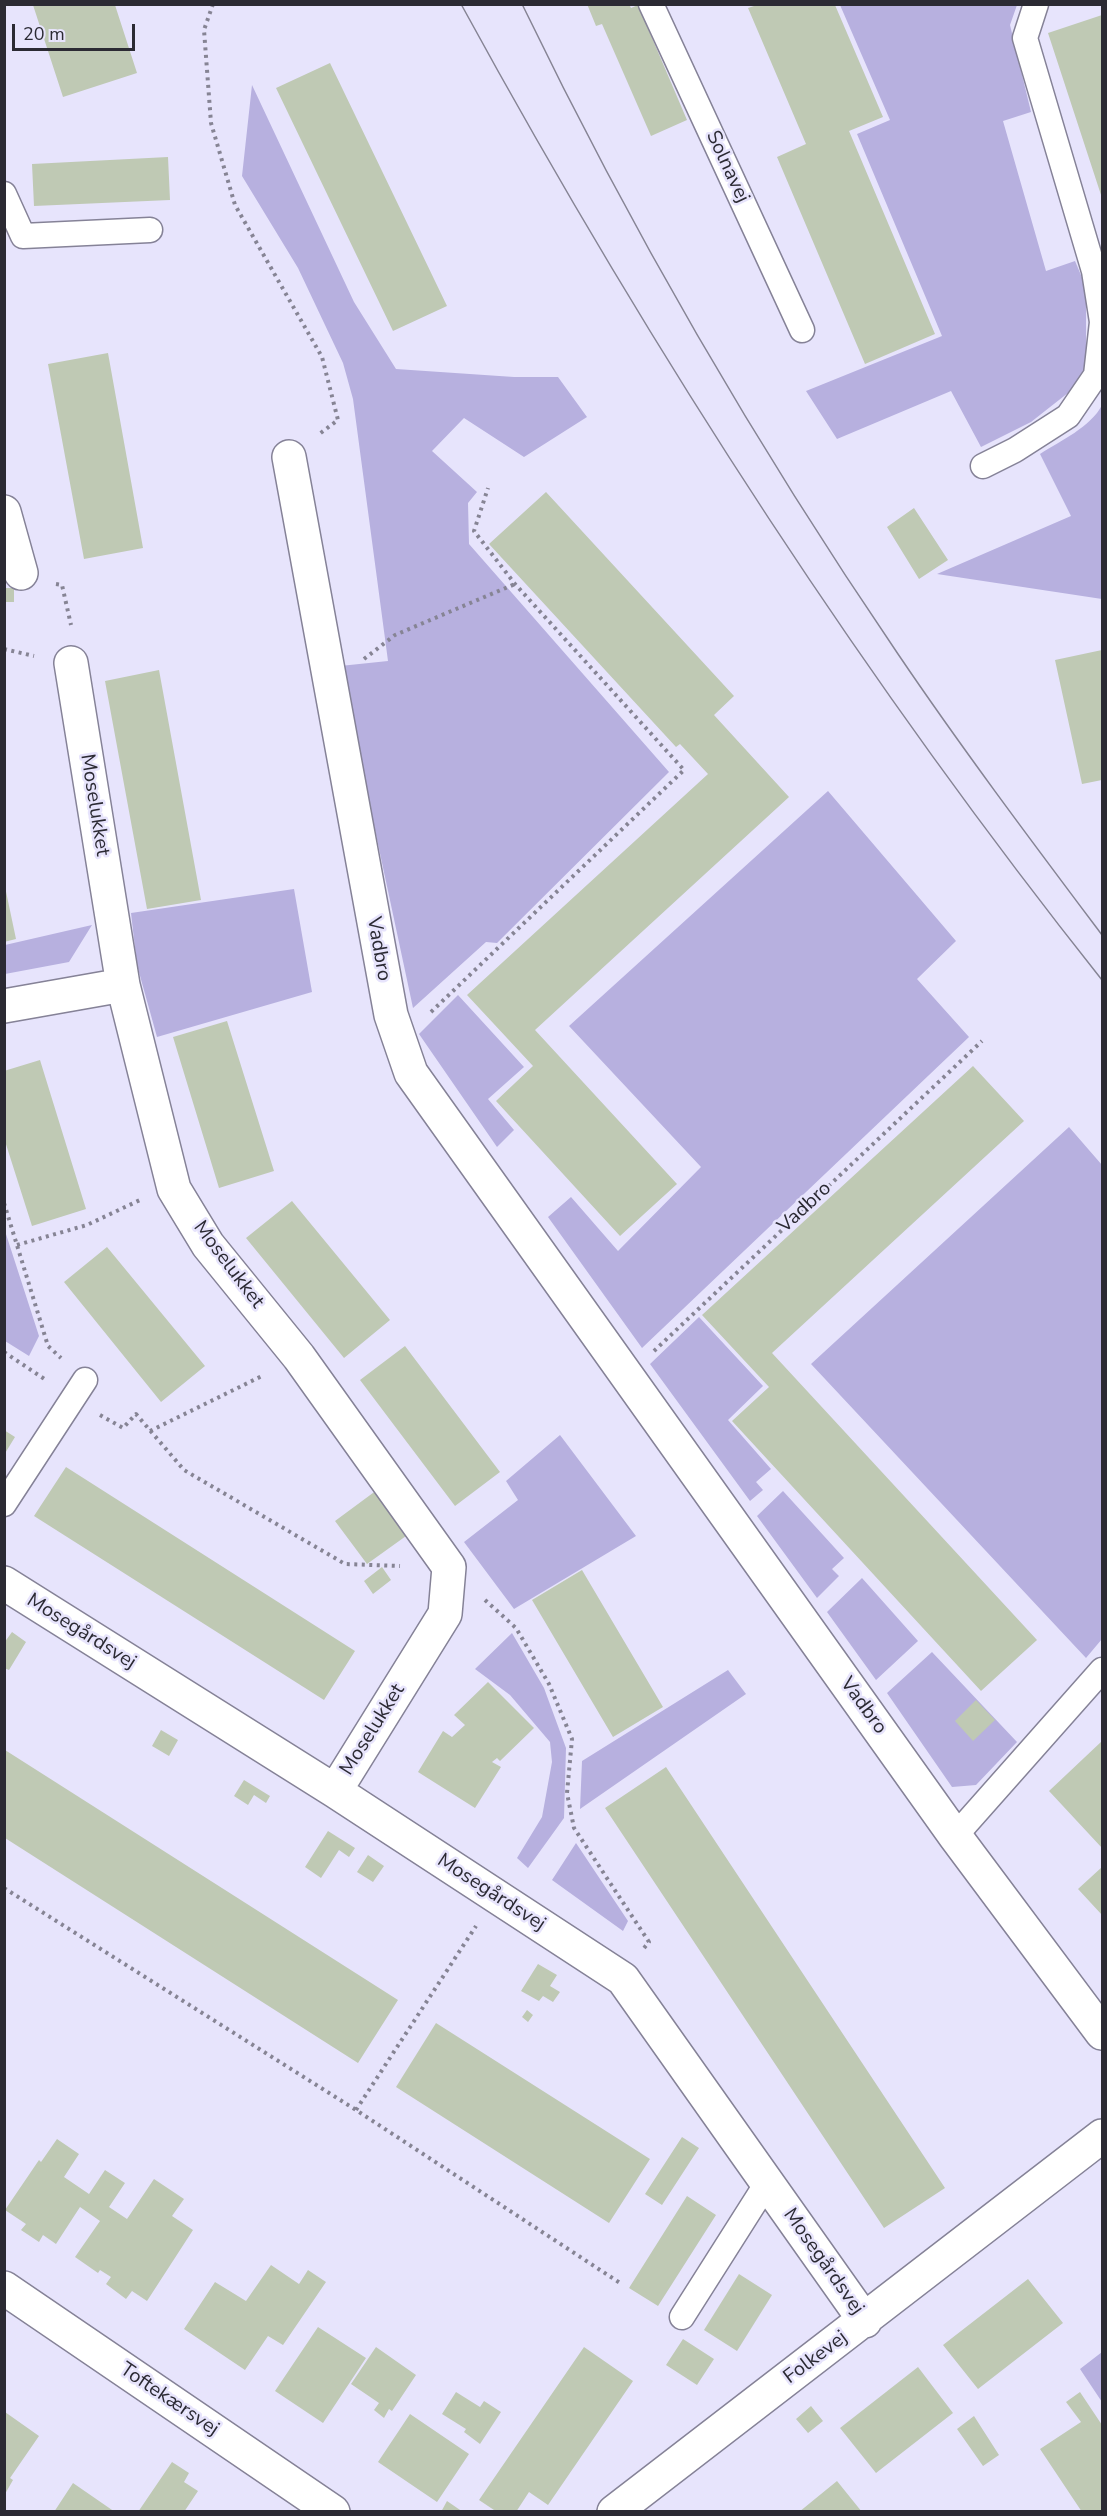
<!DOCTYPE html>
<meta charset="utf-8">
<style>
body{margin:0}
#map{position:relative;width:1107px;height:2516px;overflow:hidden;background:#e7e4fc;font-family:"Nunito Sans",sans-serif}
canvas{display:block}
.frame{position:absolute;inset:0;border:6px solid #2b2a33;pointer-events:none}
.scale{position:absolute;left:12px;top:24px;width:123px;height:27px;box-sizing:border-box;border:3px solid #2b2a33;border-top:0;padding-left:8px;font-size:18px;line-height:21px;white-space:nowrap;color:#2b2a33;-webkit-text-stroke:4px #e7e4fc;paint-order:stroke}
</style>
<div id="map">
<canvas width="1107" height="2516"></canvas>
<div class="frame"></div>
<div class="scale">20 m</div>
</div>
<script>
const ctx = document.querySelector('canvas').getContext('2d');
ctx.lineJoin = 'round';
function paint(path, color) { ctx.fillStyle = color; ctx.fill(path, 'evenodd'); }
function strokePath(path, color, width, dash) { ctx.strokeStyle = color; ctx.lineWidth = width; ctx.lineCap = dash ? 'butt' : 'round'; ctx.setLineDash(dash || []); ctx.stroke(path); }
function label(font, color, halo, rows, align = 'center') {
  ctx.font = font + ' "Nunito Sans",sans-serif'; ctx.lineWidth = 5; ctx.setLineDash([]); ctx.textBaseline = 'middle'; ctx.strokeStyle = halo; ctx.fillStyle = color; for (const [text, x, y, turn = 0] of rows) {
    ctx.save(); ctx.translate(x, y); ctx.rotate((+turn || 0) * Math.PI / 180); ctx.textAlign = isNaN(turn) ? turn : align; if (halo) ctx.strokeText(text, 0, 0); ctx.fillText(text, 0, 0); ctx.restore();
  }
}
paint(new Path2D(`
 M 840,5 L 1017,5 L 1010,25 L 1031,112 L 1003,121 L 1046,271 L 1075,261 L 1086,287 L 1086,365 L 1073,389 L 1031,422 L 981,447 L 951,391 L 837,439 L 806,391 L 942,336 L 857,134 L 890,120 Z
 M 252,85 L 354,302 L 396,369 L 514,377 L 558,377 L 587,417 L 524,457 L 464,418 L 432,451 L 477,492 L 468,503 L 469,544 L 669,772 L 497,943 L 486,942 L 413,1008 L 340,666 L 388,661 L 353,399 L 343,363 L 298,268 L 242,176 Z
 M 1102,405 L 1102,599 L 937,574 L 1071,516 L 1040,454 C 1060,441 1091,427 1102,405 Z
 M 828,791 L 956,941 L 917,979 L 969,1037 L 642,1348 L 548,1217 L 571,1197 L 618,1251 L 701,1167 L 569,1026 Z
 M 294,889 L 312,992 L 157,1037 L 137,965 L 131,913 Z
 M 92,925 L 69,962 L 5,974 L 5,945 Z
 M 458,995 L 524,1067 L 488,1099 L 514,1130 L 497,1147 L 419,1034 Z
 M 1069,1127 L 1102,1165 L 1102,1639 L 1086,1658 L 811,1364 Z
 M 5,1231 L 39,1336 L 29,1356 L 5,1341 Z
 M 699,1317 L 763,1386 L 728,1420 L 771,1469 L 756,1482 L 763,1490 L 750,1501 L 650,1364 Z
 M 560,1435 L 636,1536 L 514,1609 L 464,1542 L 518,1500 L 506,1481 Z
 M 783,1491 L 844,1558 L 832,1569 L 839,1576 L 817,1598 L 757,1516 Z
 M 862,1578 L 918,1641 L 876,1680 L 827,1612 Z
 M 512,1633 L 544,1688 L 566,1748 L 564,1818 L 528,1868 L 517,1858 L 542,1817 L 552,1762 L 550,1742 L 510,1695 L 475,1669 Z
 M 932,1652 L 1017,1742 L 976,1785 L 952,1787 L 887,1693 Z
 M 728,1670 L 746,1694 L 580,1809 L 582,1761 Z
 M 576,1843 L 628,1921 L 623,1931 L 552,1880 Z
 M 1102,2352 L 1102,2402 L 1080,2369 Z`), '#b7b0df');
paint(new Path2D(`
 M 587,4 L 629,4 L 631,8 L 638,5 L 687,120 L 651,136 L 602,24 L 596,26 Z
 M 33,5 L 115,5 L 137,73 L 63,97 Z
 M 757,5 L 835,5 L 883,117 L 849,131 L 935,334 L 865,364 L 777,157 L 806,144 L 748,8 Z
 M 1102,15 L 1102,198 L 1048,33 Z
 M 330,63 L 447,306 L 393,331 L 276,88 Z
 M 168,157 L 170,200 L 34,206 L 32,164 Z
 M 108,353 L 143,548 L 84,559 L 48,364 Z
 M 546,492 L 734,696 L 714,715 L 789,797 L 535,1030 L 677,1184 L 620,1236 L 496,1101 L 533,1066 L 467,995 L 708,774 L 680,744 L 676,747 L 489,544 Z
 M 914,508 L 948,560 L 919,579 L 887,527 Z
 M 4,588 L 14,588 L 14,602 L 4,602 Z
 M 1102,650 L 1102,780 L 1082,784 L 1055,660 Z
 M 159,670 L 201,900 L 147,909 L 105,681 Z
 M 4,882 L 16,939 L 4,942 Z
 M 227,1021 L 274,1171 L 219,1188 L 173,1037 Z
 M 40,1060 L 86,1209 L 32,1226 L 4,1138 L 4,1071 Z
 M 973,1066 L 1024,1121 L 772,1353 L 1037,1640 L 981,1691 L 732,1421 L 769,1387 L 702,1315 Z
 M 292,1201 L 390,1320 L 344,1358 L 246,1238 Z
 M 107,1247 L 205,1366 L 161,1402 L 64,1282 Z
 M 405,1346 L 500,1472 L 455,1506 L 360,1380 Z
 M 4,1430 L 15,1437 L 4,1455 Z
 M 66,1467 L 355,1651 L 324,1700 L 34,1516 Z
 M 381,1487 L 413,1531 L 367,1564 L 335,1521 Z
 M 382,1567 L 391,1580 L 373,1594 L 364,1581 Z
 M 582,1570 L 663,1707 L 613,1737 L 532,1600 Z
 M 12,1632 L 26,1642 L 9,1670 L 4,1668 L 4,1643 Z
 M 488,1682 L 534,1728 L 500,1761 L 497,1758 L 492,1762 L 501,1767 L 475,1808 L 418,1772 L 443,1731 L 452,1737 L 465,1725 L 454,1715 Z
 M 976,1700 L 995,1720 L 973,1741 L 955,1721 Z
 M 161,1730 L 178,1740 L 169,1756 L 152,1746 Z
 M 1102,1741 L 1102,1848 L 1049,1791 Z
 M 5,1750 L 398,2000 L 358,2063 L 5,1838 Z
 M 666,1767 L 945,2188 L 884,2228 L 605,1808 Z
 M 244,1780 L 270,1796 L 266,1803 L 254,1795 L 248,1805 L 234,1796 Z
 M 328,1831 L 355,1848 L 349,1857 L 339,1850 L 321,1878 L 305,1867 Z
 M 368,1855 L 384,1866 L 373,1882 L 357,1872 Z
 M 1102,1867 L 1102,1915 L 1078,1889 Z
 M 538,1964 L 557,1975 L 550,1986 L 560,1992 L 553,2002 L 543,1996 L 539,2001 L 521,1991 Z
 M 527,2010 L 533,2015 L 528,2022 L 522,2017 Z
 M 436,2023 L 650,2159 L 609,2223 L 396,2087 Z
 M 682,2137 L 699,2148 L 662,2205 L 645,2194 Z
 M 57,2139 L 79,2154 L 64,2177 L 89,2194 L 105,2170 L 125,2183 L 109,2207 L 127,2219 L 154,2179 L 184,2199 L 172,2216 L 193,2230 L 147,2301 L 132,2291 L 126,2299 L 106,2284 L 111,2277 L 100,2270 L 98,2273 L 75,2257 L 100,2221 L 80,2207 L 56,2244 L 43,2235 L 39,2242 L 21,2230 L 26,2224 L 5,2210 L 39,2160 L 41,2162 Z
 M 687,2196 L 716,2215 L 658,2306 L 629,2288 Z
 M 271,2265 L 299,2284 L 308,2270 L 326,2282 L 283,2345 L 268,2336 L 245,2370 L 184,2329 L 215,2282 L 246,2301 Z
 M 739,2274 L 772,2295 L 737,2351 L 704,2330 Z
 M 1028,2279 L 1063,2323 L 978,2389 L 943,2345 Z
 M 318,2327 L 366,2358 L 323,2423 L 275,2391 Z
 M 683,2339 L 714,2359 L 697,2385 L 666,2365 Z
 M 376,2347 L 416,2375 L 392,2411 L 389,2409 L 384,2418 L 374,2410 L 379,2403 L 351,2384 Z
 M 584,2347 L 633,2381 L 548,2505 L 529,2492 L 516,2512 L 497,2512 L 479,2500 Z
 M 918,2367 L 953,2413 L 876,2473 L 840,2428 Z
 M 456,2392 L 480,2407 L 484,2401 L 501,2412 L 480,2444 L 464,2432 L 466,2429 L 442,2414 Z
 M 1080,2392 L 1102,2425 L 1102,2512 L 1082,2512 L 1040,2449 L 1081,2422 L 1066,2402 Z
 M 811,2406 L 823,2421 L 808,2433 L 796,2419 Z
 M 5,2412 L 39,2436 L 10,2478 L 13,2480 L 5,2494 Z
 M 410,2414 L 469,2454 L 437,2502 L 378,2462 Z
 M 974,2416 L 999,2455 L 983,2466 L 957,2429 Z
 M 172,2462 L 189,2473 L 184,2482 L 198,2491 L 184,2512 L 138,2512 Z
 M 837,2481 L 862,2512 L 799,2512 Z
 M 73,2483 L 115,2512 L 54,2512 Z
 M 447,2501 L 463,2512 L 441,2512 Z`), '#bfc9b4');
const lane = new Path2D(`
 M 651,4 L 802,330
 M 4,194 L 23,236 L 150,230
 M 983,466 L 1015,450 L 1068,416 L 1096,375 L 1102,322 L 1094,271 L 1025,38 L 1036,4
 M 4,1504 L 85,1380
 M 955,1836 L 1102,1670
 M 682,2317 L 767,2183`);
const street = new Path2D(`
 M 289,457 L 391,1015 L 411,1073 L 955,1836 L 1102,2033
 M 4,512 L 21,573
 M 71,663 L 123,985 L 174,1189 L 208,1245 L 299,1357 L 449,1567 L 445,1614 L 335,1791
 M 4,1006 L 123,985
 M 4,1583 L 335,1791 L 623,1979 L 865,2321
 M 4,2288 L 333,2512
 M 614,2512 L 1102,2136`);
strokePath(lane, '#858297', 27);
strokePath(street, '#858297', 36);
strokePath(new Path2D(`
 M 213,4 L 204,30 L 211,123 L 235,205 L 322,357 L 338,420 L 318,435
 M 56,584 L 62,585 L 71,625
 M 4,649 L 34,656
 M 364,659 L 395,635 L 515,584
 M 431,1012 L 684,770 L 515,584 L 474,531 L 488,488
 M 4,1203 L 48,1346 L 61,1358
 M 17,1245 L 87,1225 L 140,1200
 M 654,1351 L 982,1041
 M 4,1352 L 46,1380
 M 100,1415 L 123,1428 L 136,1414 L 184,1470 L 345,1564 L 400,1566
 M 150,1431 L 264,1375
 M 485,1600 L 516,1628 L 549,1684 L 572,1739 L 567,1793 L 574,1828 L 649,1942 L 644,1948
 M 4,1888 L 356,2110 L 620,2283
 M 356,2110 L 476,1926`), '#868494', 4, [3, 4.5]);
strokePath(lane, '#fff', 24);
strokePath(street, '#fff', 33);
strokePath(new Path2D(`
 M 461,4 C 646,343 862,678 1102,980
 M 522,4 C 631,230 757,447 898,654 C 963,750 1033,843 1102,935`), '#868494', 1.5);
label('20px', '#2b2a33', '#e7e4fc', [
 ["Solnavej",727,167,65],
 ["Moselukket",94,805,81],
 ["Vadbro",378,949,80],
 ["Vadbro",805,1208,-43],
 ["Moselukket",228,1265,53],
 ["Mosegårdsvej",81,1632,32],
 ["Vadbro",863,1706,54],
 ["Moselukket",373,1730,-58],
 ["Mosegårdsvej",491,1893,33],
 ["Mosegårdsvej",823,2262,55],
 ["Folkevej",816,2358,-37],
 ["Toftekærsvej",169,2400,34]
]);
</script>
